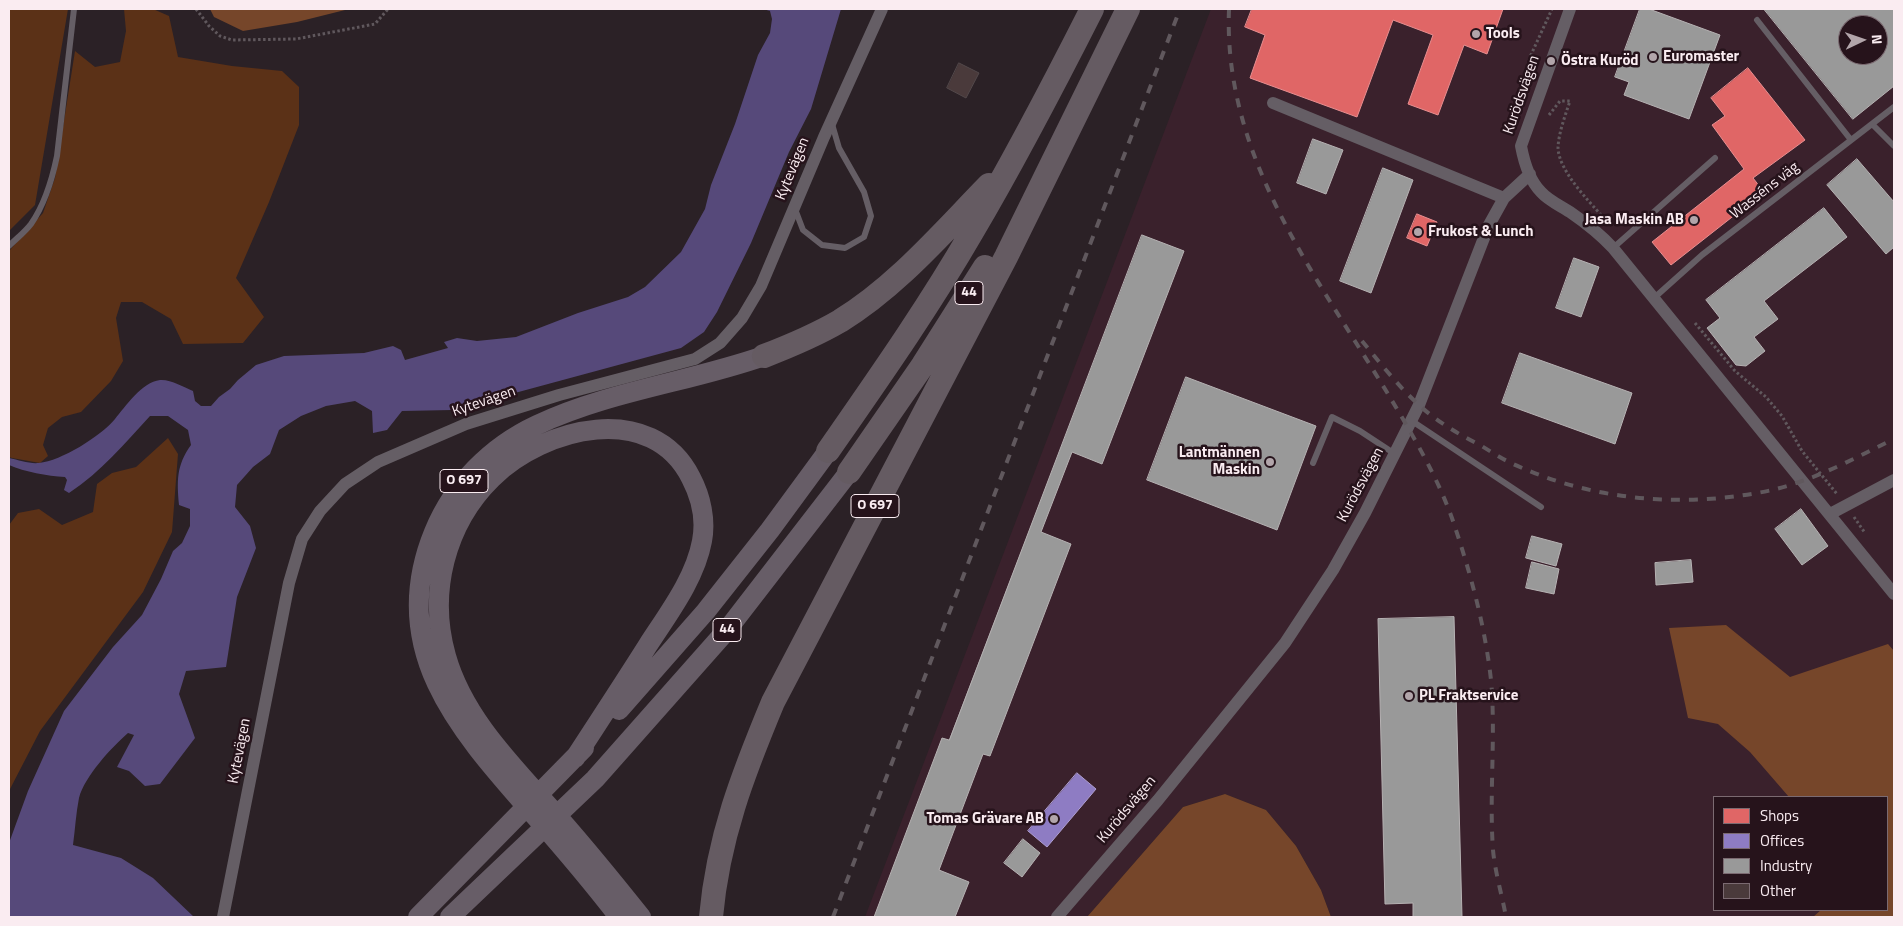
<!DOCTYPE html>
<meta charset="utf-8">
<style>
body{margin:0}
#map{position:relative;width:1903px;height:926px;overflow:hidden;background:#2b2126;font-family:"Titillium Web",sans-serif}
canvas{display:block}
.frame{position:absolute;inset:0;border:10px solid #faecf1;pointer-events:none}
.legend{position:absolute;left:1713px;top:796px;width:175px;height:115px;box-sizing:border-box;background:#26131b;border:1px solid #7b6a71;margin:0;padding:6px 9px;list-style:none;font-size:15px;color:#faecf1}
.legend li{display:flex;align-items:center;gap:10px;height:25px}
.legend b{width:25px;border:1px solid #7b6a71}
.north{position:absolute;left:1838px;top:15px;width:50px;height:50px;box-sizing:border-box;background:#26131b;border:1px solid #7b6a71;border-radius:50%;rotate:87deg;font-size:14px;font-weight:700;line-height:20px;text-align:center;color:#faecf1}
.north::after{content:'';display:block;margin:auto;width:18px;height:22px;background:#b2a5aa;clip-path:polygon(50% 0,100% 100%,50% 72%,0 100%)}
</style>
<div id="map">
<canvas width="1903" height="926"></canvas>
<div class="frame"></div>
<ul class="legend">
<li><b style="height:14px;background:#e06666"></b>Shops</li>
<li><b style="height:14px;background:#8e7cc3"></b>Offices</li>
<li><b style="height:14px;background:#999"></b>Industry</li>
<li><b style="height:14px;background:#4a3a3b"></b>Other</li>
</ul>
<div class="north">N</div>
</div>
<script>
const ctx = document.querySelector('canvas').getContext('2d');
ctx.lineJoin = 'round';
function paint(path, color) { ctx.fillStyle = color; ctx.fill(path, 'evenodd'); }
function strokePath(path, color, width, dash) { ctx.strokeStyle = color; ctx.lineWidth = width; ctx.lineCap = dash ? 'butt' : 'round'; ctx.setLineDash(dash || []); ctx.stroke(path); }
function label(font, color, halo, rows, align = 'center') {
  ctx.font = font + ' "Titillium Web",sans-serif'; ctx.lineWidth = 5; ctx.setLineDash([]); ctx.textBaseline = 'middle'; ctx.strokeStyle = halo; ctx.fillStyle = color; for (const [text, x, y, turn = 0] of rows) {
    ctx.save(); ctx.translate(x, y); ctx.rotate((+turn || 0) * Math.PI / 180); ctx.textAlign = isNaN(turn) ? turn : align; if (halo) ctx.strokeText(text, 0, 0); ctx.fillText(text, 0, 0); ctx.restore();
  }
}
paint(new Path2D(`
 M 1211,9 L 1894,9 L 1894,917 L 1331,917 L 1321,890 L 1296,846 L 1266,810 L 1225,794 L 1183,807 L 1087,917 L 865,917 ZM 1848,25 L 1878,25 L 1878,55 L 1848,55 ZM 1714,797 L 1887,797 L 1887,910 L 1714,910 Z`), '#3a212c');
paint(new Path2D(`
 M 9,9 L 68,9 L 35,205 L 9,231 Z
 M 124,9 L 153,9 L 169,16 L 178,57 L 232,66 L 282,71 L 299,87 L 299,125 L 269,202 L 236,278 L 264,317 L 243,343 L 183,344 L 171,319 L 142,302 L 121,302 L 116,318 L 123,361 L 111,381 L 81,412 L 62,417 L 48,428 L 43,445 L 48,456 L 40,463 L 12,458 L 9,457 L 9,251 L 43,213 L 55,178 L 75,51 L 95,67 L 120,62 L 126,31 Z
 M 168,438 L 178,454 L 172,532 L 143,592 L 40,731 L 9,791 L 9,525 L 18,513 L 39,509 L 62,525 L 93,512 L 97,484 L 112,473 L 136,467 Z`), '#5b3117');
paint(new Path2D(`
 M 210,9 L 349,9 L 297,22 L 243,31 L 214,17 Z
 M 1726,625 L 1790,677 L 1888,644 L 1894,651 L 1894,917 L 1813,917 L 1821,910 L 1887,910 L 1887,797 L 1789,797 L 1750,752 L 1718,724 L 1688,718 L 1669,628 Z
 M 1225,794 L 1266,810 L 1296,846 L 1321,890 L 1331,917 L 1087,917 L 1183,807 Z`), '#76462a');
paint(new Path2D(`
 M 763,9 L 841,9 L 811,109 L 789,152 L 751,243 L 717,312 L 704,332 L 681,348 L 452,410 L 402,411 L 387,430 L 373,433 L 372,411 L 355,401 L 326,406 L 301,416 L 279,430 L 270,454 L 253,467 L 237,485 L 235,507 L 250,526 L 256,548 L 237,597 L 226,667 L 186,671 L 179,694 L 195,738 L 160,784 L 145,786 L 129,771 L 117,767 L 134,735 L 128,733 C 111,748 85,776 79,798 C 76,813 75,830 73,845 L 121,858 L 153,878 L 194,917 L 9,917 L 9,843 L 28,791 L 64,711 L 113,647 L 142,615 L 161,579 L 173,551 L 182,543 L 190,526 L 190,509 L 179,505 C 177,481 176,466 191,445 L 188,430 L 168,416 L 150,416 C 125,443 101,472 69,493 L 64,490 L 67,480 L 65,477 C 47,476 25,472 9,465 L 9,458 C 19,460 29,464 39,463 C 61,461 101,436 115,419 C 125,407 142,382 160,380 C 170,379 184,387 193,391 L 195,401 L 201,406 L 211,406 L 219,397 L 230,389 L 238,380 L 256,365 L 284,356 L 364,353 L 393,346 L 401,350 L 405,360 L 448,348 L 444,342 L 457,338 L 477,341 L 516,337 L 578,313 L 628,297 L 645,287 L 681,252 L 705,209 L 711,185 L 735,124 L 758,55 L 770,33 L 772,19 L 770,11 Z`), '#56497a');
const shops = new Path2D(`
 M 1252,9 L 1503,9 L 1487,54 L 1464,45 L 1438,115 L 1408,104 L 1433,35 L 1393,20 L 1357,117 L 1250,78 L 1265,35 L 1245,27 Z
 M 1748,68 L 1805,140 L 1753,178 L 1764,192 L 1671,265 L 1652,242 L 1744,169 L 1712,125 L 1725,116 L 1711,98 Z
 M 1417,214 L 1437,222 L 1427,246 L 1407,238 Z`);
paint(shops, '#e06666');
strokePath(shops, '#e88e90', 1);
const offices = new Path2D(`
 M 1077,773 L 1096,789 L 1047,847 L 1028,831 Z`);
paint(offices, '#8e7cc3');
strokePath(offices, '#ae9ed1', 1);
const industry = new Path2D(`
 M 1640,9 L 1649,9 L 1720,35 L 1689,119 L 1624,95 L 1629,82 L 1615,77 Z
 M 1764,9 L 1894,9 L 1894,86 L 1853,119 ZM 1848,25 L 1878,25 L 1878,55 L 1848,55 Z
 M 1313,139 L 1343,150 L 1326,194 L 1297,183 Z
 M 1857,159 L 1894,202 L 1894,247 L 1886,254 L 1827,185 Z
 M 1383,168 L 1413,180 L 1371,293 L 1340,281 Z
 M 1824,208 L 1847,237 L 1764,301 L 1778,319 L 1754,337 L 1765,351 L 1746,366 L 1736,365 L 1707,328 L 1720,318 L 1706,300 Z
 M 1142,235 L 1184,251 L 1102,464 L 1072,452 L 1041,532 L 1071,544 L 990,756 L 983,754 L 939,870 L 969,882 L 955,917 L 874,917 L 942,738 L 949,740 Z
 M 1574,258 L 1599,267 L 1581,317 L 1556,308 Z
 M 1520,353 L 1632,393 L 1615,444 L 1502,403 Z
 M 1186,377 L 1316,426 L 1277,530 L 1147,480 Z
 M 1801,509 L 1828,546 L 1802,565 L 1775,529 Z
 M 1532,536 L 1562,544 L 1556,566 L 1526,558 Z
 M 1691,560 L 1693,582 L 1656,585 L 1655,563 Z
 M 1532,562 L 1559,569 L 1554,594 L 1526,588 Z
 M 1454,617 L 1462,917 L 1413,917 L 1413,903 L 1385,904 L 1378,619 Z
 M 1023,839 L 1040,853 L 1022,877 L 1004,863 Z`);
paint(industry, '#999');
strokePath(industry, '#b6b2b3', 1);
const building = new Path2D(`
 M 959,63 L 979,73 L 966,98 L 947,88 Z`);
paint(building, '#4a3a3b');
strokePath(building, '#52484a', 1);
strokePath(new Path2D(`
 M 196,9 L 209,26 L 220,36 L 232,40 L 296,39 L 375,24 L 388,9
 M 1517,109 L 1530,57 L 1552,9
 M 1549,115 L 1560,101 L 1570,101 C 1565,116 1559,132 1558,147 C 1558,170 1588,200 1602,216
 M 1511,134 L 1507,133 L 1513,120
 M 1695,323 L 1735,371 L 1766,397 L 1782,416 L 1802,451 L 1837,494
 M 1854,517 L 1865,533`), '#60585d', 3, [2.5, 2.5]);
strokePath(new Path2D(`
 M 1757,20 L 1851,140
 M 1872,124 L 1894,146
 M 795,209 L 803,230 L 822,245 L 845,248 L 864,237 L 871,216 L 864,192 L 839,148 L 832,124
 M 9,246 C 16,239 25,232 31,224 C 45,204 52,180 57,156 L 74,9
 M 1613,248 L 1715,158
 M 1654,298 L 1702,255 L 1894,107
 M 1412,421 L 1541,507
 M 1313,463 L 1332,417 L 1360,431 L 1395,454`), '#655e65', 6);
strokePath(new Path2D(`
 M 1570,9 L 1521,146 C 1524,162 1529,180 1541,192 C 1549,201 1561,206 1570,212 C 1586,223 1600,234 1613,248 L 1894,594
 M 1273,103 L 1504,198
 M 1830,514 L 1894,480
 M 223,917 L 289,583 L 302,539 L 320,511 L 345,484 L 378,462 L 466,424 L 559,395 L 695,359 L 720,343 L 742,318 L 761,286 L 824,137 L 882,9
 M 1057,917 L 1158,800 L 1285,643 L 1333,570 L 1365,513 L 1419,405 L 1489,225 L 1504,198 L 1530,174`), '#655e65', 12);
strokePath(new Path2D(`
 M 619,710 L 706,611 L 770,530 L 828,451
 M 575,758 C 599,721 624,683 648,645 C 668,614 695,579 702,541 C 706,520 701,497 691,478 C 652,400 544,427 492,478 C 445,524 428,593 446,656 C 464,720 516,769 559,818 C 587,850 614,883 641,917
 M 418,917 L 584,748
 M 450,917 L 595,779 L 727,630 L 849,472
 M 619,917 C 592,882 564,849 535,816 C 462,733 385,651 434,532 C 454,484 490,447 537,425 C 609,391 690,382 764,356`), '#675d67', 20);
strokePath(new Path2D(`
 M 764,356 C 790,346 816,335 840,321 C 897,286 942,233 989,185
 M 828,451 C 878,379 928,308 972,232 C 1015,159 1054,84 1092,9
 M 849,472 L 923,365 L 985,267
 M 711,917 C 718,838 743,774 773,702 L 1006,257 L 1128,9`), '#655b62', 24);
strokePath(new Path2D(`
 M 1229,9 C 1223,156 1315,274 1388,394 C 1412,434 1439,479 1454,524 C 1471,575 1485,626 1491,680 C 1496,736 1489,794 1493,850 C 1495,872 1502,895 1506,917
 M 1362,341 C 1380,363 1399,387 1420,406 C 1438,422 1458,434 1480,445 C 1490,451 1499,457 1509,462 C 1590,501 1685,509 1772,490 C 1815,480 1855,458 1894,439
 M 833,917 L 1180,9`), '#60585d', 4, [9, 9]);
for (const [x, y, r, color] of [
 [1476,34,5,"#b2a5aa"],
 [1653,57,5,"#b2a5aa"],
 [1551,61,5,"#b2a5aa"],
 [1694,220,5,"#b2a5aa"],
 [1418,232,5,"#b2a5aa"],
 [1270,462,5,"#b2a5aa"],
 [1409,696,5,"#b2a5aa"],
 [1054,819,5,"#b2a5aa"]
]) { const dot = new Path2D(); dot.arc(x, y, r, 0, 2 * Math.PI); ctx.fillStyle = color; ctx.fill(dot); strokePath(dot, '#26131b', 2); }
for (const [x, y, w] of [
 [969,293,28],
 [464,481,48],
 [875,506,48],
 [727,630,28]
]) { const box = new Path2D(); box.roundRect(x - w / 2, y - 11.5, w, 23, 4); ctx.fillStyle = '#26131b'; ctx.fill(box); strokePath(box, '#faecf1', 1); }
label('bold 14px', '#faecf1', null, [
 ["44",969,293],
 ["O 697",464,481],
 ["O 697",875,506],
 ["44",727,630]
]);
label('bold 15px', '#faecf1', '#26131b', [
 ["Tools",1486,34],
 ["Euromaster",1663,57],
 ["Östra Kuröd",1561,61],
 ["Jasa Maskin AB",1684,220,"right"],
 ["Frukost & Lunch",1428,232],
 ["Lantmännen",1260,453,"right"],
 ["Maskin",1260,470,"right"],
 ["PL Fraktservice",1419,696],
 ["Tomas Grävare AB",1044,819,"right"]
], 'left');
label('15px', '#faecf1', '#26131b', [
 ["Kurödsvägen",1522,95,-71],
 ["Kytevägen",793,169,-68],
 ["Wasséns väg",1765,191,-38],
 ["Kytevägen",484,402,-19],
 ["Kurödsvägen",1361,485,-62],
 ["Kytevägen",240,751,-79],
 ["Kurödsvägen",1127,810,-50]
]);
</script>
